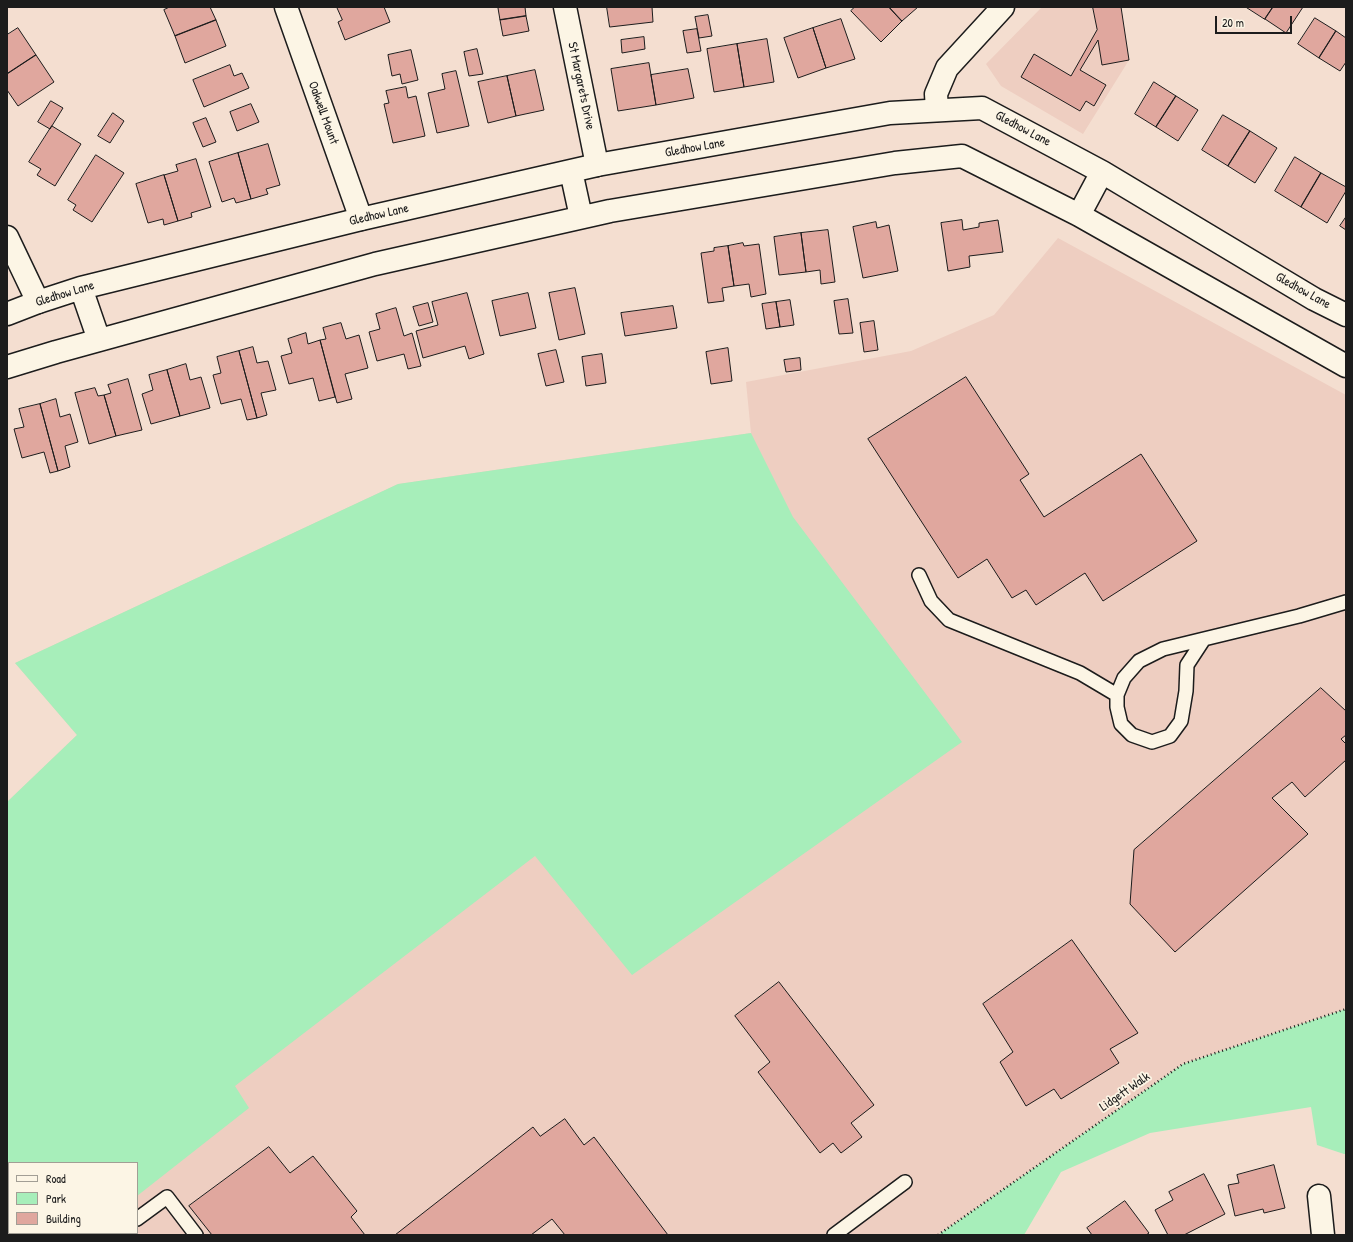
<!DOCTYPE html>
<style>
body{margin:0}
#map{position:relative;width:1353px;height:1242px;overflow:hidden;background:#f4ded0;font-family:"Patrick Hand",sans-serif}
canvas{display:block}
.frame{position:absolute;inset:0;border:8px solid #1c1c1c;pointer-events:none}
.legend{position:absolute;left:8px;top:1162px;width:130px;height:72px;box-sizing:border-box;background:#fcf5e5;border:1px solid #a29e95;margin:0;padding:5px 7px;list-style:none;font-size:12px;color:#1c1c1c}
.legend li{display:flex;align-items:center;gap:8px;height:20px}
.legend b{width:20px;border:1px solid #a29e95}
.scale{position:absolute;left:1215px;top:16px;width:77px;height:18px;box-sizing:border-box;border:2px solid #1c1c1c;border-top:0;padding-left:5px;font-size:12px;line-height:14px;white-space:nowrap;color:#1c1c1c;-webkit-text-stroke:3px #fcf5e5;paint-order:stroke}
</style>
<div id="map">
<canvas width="1353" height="1242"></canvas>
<div class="frame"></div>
<ul class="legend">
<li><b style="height:5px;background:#fcf5e5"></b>Road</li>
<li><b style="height:11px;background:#a7eeba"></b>Park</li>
<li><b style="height:11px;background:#e0a79e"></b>Building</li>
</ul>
<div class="scale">20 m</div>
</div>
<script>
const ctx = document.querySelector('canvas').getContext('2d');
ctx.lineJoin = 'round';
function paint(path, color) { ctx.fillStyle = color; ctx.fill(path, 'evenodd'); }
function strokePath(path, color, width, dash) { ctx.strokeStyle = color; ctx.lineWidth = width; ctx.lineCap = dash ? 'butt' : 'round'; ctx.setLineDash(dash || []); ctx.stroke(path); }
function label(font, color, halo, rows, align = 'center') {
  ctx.font = font + ' "Patrick Hand",sans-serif'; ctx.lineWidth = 3.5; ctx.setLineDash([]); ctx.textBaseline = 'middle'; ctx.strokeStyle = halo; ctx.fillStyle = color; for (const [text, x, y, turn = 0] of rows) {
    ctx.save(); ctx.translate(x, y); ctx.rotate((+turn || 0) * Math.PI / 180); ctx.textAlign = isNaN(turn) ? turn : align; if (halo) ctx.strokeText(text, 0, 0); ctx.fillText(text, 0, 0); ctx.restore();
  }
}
paint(new Path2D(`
 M 1042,7 L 1121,7 L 1129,60 L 1083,134 L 1001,86 L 986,64 Z
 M 1058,238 L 1346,395 L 1346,1009 L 1183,1064 L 938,1235 L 7,1235 L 7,802 L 77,735 L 15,663 L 398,484 L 751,433 L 746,382 L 911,351 L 994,315 ZM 9,1163 L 137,1163 L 137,1233 L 9,1233 Z`), '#eecec1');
paint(new Path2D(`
 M 751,433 L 793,517 L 962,742 L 632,975 L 535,856 L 235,1086 L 249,1108 L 137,1196 L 137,1163 L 9,1163 L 9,1233 L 89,1233 L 86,1235 L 7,1235 L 7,802 L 77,735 L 15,663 L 398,484 Z
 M 1346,1009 L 1346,1154 L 1344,1154 L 1317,1145 L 1311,1107 L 1150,1133 L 1061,1172 L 1024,1235 L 938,1235 L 1183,1064 Z`), '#a7eeba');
const building = new Path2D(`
 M 170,7 L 210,7 L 216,20 L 175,36 L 164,10 Z
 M 337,7 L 384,7 L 390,22 L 345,40 L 338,22 L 342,20 Z
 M 505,7 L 525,7 L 526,16 L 500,20 L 498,8 Z
 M 607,7 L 652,7 L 653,22 L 610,27 Z
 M 855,7 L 889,7 L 902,21 L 881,42 L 851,11 Z
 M 889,7 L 918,7 L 902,21 Z
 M 1093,7 L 1121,7 L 1129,60 L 1102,65 L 1098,40 L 1080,70 L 1106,85 L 1094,106 L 1086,101 L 1080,111 L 1021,77 L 1034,54 L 1071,76 L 1097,30 Z
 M 1246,7 L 1273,7 L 1265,19 Z
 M 1273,7 L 1303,7 L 1286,33 L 1265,19 Z
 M 708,15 L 712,36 L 699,38 L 695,17 Z
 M 526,16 L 529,31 L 503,36 L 500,20 Z
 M 1315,18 L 1336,31 L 1319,58 L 1298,44 Z
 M 841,19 L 855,59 L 826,68 L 813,28 Z
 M 216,20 L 226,46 L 185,63 L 175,36 Z
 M 18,28 L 36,55 L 7,74 L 7,35 Z
 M 813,28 L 826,68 L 798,78 L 784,38 Z
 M 697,29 L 701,51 L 687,53 L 683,31 Z
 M 1336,31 L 1346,38 L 1346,62 L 1340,71 L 1319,58 Z
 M 644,37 L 645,49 L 622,53 L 621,40 Z
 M 767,39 L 774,82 L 744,87 L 737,44 Z
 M 737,44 L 744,87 L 714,92 L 707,49 Z
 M 477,49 L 483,74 L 469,76 L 464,52 Z
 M 411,50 L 418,80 L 402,84 L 400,74 L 392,76 L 388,55 Z
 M 36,55 L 54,82 L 18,106 L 7,90 L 7,74 Z
 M 649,63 L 656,105 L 618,111 L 611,69 Z
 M 230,65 L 234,76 L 242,73 L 249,88 L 204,107 L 193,80 Z
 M 688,69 L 694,98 L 656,105 L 651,75 Z
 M 535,70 L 544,110 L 516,116 L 507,76 Z
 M 456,71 L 469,126 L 437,133 L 428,93 L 445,89 L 442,74 Z
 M 507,76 L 516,116 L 488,123 L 478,82 Z
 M 1154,82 L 1176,96 L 1156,127 L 1135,114 Z
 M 406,87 L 408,98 L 416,96 L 425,136 L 393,143 L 384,104 L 389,103 L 386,91 Z
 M 1176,96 L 1198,110 L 1178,141 L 1156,127 Z
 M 51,101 L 63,108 L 50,129 L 38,122 Z
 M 251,104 L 259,122 L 237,131 L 230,112 Z
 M 113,113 L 124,121 L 110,143 L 98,136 Z
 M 1223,115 L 1250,131 L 1228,166 L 1202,150 Z
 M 206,118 L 216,142 L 203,147 L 193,123 Z
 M 52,126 L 81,144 L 55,186 L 37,175 L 41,169 L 29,162 Z
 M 1250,131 L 1277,148 L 1255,183 L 1228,166 Z
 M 268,144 L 280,185 L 266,189 L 268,194 L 251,199 L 238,153 Z
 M 238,153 L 251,199 L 236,203 L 234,198 L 222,202 L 209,162 Z
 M 96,155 L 124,173 L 92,222 L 73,210 L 76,205 L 68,200 Z
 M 1295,157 L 1321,173 L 1301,207 L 1275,191 Z
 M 196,159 L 211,207 L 191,213 L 192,217 L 178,221 L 164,175 L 178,171 L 176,165 Z
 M 1321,173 L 1346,187 L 1346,191 L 1327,223 L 1301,207 Z
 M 164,175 L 178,221 L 164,225 L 163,219 L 148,223 L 136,184 Z
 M 1346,217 L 1346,230 L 1340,226 Z
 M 962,220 L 963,230 L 979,227 L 979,223 L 998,220 L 1003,252 L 969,256 L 970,267 L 948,271 L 941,223 Z
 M 876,222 L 877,228 L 889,225 L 898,271 L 863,278 L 853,227 Z
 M 828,230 L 835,282 L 821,284 L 820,270 L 806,272 L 801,233 Z
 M 801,233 L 806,272 L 779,275 L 774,237 Z
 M 743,243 L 744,246 L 759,244 L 766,294 L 751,297 L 749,284 L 734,286 L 728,246 Z
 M 728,246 L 734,286 L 722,288 L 724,301 L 708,303 L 701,253 L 714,251 L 714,248 Z
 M 575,288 L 585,334 L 559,340 L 549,293 Z
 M 467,293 L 484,354 L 469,359 L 465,346 L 423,358 L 416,331 L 438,325 L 432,302 Z
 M 528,293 L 536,328 L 500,336 L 492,301 Z
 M 848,299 L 853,333 L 839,334 L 834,301 Z
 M 790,300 L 794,325 L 780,327 L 776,302 Z
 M 776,302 L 780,327 L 766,329 L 762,304 Z
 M 428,303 L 433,322 L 419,326 L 413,307 Z
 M 673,306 L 677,328 L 625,336 L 621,313 Z
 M 396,308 L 404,336 L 412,333 L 421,366 L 408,369 L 404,354 L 377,361 L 369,332 L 380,329 L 376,314 Z
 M 874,321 L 878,350 L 864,352 L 860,323 Z
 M 341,323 L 346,339 L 359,335 L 368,368 L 345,374 L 352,399 L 337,403 L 320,340 L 326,339 L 323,328 Z
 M 306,333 L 308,344 L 320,340 L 335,397 L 319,401 L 313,378 L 289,384 L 281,356 L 292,353 L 288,339 Z
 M 253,347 L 257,363 L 268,361 L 276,390 L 261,393 L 267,415 L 257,418 L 239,351 Z
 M 728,348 L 732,381 L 711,384 L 706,352 Z
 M 556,350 L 564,382 L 546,386 L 538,354 Z
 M 239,351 L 257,418 L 247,420 L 241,399 L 221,404 L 213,375 L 221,373 L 217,357 Z
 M 602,354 L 606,383 L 586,386 L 582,357 Z
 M 800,358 L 801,370 L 786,372 L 784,360 Z
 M 186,364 L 190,380 L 201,377 L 210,408 L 180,416 L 167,370 Z
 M 167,370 L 180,416 L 151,424 L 142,394 L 153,390 L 149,375 Z
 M 966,377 L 1029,474 L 1020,480 L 1044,517 L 1141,454 L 1197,541 L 1103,601 L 1085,573 L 1036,605 L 1026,590 L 1012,598 L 987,559 L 958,578 L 868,439 Z
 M 128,379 L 142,430 L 116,436 L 104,395 L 111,393 L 108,385 Z
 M 95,388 L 98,396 L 104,395 L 116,436 L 89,444 L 75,393 Z
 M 56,399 L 60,417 L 70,414 L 78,442 L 65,446 L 70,467 L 58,471 L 40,404 Z
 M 40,404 L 58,471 L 50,473 L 44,452 L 22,458 L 14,429 L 24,427 L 19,409 Z
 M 1321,688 L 1346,711 L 1346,735 L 1341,739 L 1346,744 L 1346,760 L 1305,797 L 1292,782 L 1272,798 L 1308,834 L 1175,952 L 1130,904 L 1134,850 Z
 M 1072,940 L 1138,1033 L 1110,1049 L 1119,1063 L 1061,1099 L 1054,1089 L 1026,1106 L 1000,1062 L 1013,1052 L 983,1004 Z
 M 779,982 L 874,1105 L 851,1123 L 862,1137 L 841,1153 L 833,1143 L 820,1153 L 758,1072 L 770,1062 L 735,1016 Z
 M 565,1119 L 584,1145 L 594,1137 L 668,1235 L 565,1235 L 552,1219 L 531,1235 L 395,1235 L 533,1127 L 540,1136 Z
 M 269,1147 L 290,1173 L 313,1156 L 357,1211 L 351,1217 L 365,1235 L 212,1235 L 189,1206 Z
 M 1274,1165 L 1285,1208 L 1264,1213 L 1263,1209 L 1235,1216 L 1228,1185 L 1239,1183 L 1237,1175 Z
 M 1204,1174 L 1225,1214 L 1184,1235 L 1168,1235 L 1155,1210 L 1173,1200 L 1169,1192 Z
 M 1125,1201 L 1149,1233 L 1146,1235 L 1092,1235 L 1087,1228 Z`);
paint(building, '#e0a79e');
strokePath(building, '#1c1c1c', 1);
const lane = new Path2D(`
 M 919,575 L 931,601 L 949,620 L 1080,673 L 1117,695
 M 1204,639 L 1187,665 L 1186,691 L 1181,721 L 1170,736 L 1152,742 L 1132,735 L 1121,724 L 1117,707 L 1117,695 L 1124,678 L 1139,661 L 1163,649 L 1204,639 L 1299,616 L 1346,602
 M 137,1219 L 167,1197 L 196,1235
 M 116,1235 L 119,1233
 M 834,1235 L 905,1182`);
const street = new Path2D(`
 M 286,7 L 361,219
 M 565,7 L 597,165
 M 937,110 L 936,94 L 947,68 L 1003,7
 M 7,237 L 38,302
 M 1319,1196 L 1323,1235`);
const secondary = new Path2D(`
 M 571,171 L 581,217
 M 1079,215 L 1102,172
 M 81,288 L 99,340
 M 7,314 L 38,302 L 81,288 L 361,219 L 597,165 L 890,113 L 982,108 L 1102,172 L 1314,299 L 1346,315
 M 7,367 L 56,352 L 375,264 L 610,211 L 895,163 L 962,156 L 1079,215 L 1346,366`);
strokePath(lane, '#1c1c1c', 16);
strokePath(street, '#1c1c1c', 25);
strokePath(secondary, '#1c1c1c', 25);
strokePath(new Path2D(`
 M 938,1235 L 1183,1064 L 1346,1009`), '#1c1c1c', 2.5, [1, 3]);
strokePath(lane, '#fcf5e5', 13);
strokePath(street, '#fcf5e5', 22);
strokePath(secondary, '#fcf5e5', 22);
label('13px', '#1c1c1c', '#fcf5e5', [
 ["St Margarets Drive",581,86,78],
 ["Oakwell Mount",323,113,70],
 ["Gledhow Lane",1023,129,28],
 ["Gledhow Lane",695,148,-10],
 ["Gledhow Lane",379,215,-13],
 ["Gledhow Lane",1303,291,29],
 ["Gledhow Lane",65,294,-17],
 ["Lidgett Walk",1125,1092,-35]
]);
</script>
